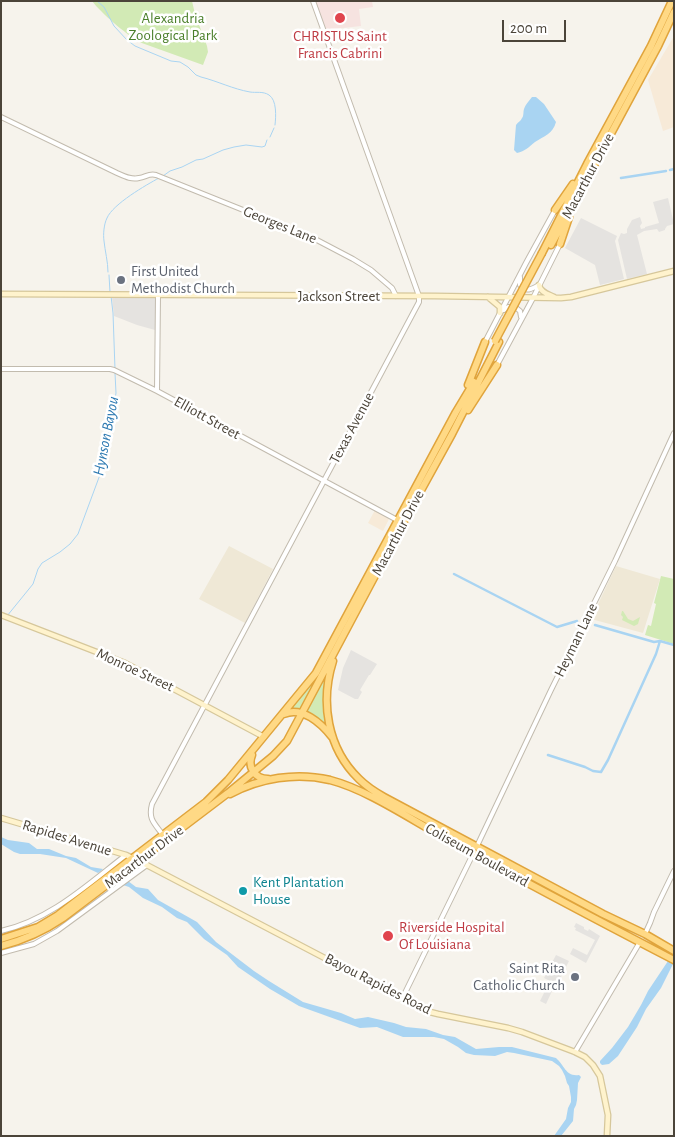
<!DOCTYPE html>
<style>
body{margin:0}
#map{position:relative;width:675px;height:1137px;overflow:hidden;background:#f6f3ec;font-family:"Alegreya Sans",sans-serif}
canvas{display:block}
.frame{position:absolute;inset:0;border:2px solid #4b4439;pointer-events:none}
.scale{position:absolute;left:502px;top:20px;width:64px;height:22px;box-sizing:border-box;border:2px solid #4b4439;border-top:0;padding-left:6px;font-size:15px;line-height:18px;white-space:nowrap;color:#4b4439;-webkit-text-stroke:4px #fff;paint-order:stroke}
</style>
<div id="map">
<canvas width="675" height="1137"></canvas>
<div class="frame"></div>
<div class="scale">200 m</div>
</div>
<script>
const ctx = document.querySelector('canvas').getContext('2d');
ctx.lineJoin = 'round';
function paint(path, color) { ctx.fillStyle = color; ctx.fill(path, 'evenodd'); }
function strokePath(path, color, width, dash) { ctx.strokeStyle = color; ctx.lineWidth = width; ctx.lineCap = dash ? 'butt' : 'round'; ctx.setLineDash(dash || []); ctx.stroke(path); }
function label(font, color, halo, rows, align = 'center') {
  ctx.font = font + ' "Alegreya Sans",sans-serif'; ctx.lineWidth = 5; ctx.setLineDash([]); ctx.textBaseline = 'middle'; ctx.strokeStyle = halo; ctx.fillStyle = color; for (const [text, x, y, turn = 0] of rows) {
    ctx.save(); ctx.translate(x, y); ctx.rotate((+turn || 0) * Math.PI / 180); ctx.textAlign = isNaN(turn) ? turn : align; if (halo) ctx.strokeText(text, 0, 0); ctx.fillText(text, 0, 0); ctx.restore();
  }
}
paint(new Path2D(`
 M 674,36 L 674,127 L 663,131 L 648,80 Z
 M 375,510 L 388,517 L 389,519 L 383,531 L 368,523 Z`), '#f7ead8');
paint(new Path2D(`
 M 229,546 L 273,569 L 245,623 L 199,599 Z
 M 616,566 L 660,579 L 643,633 L 591,619 Z`), '#efe8d6');
paint(new Path2D(`
 M 315,1 L 372,1 L 373,7 L 359,9 L 361,26 L 325,30 Z`), '#f6e3e0');
paint(new Path2D(`
 M 92,1 L 192,1 L 195,14 L 207,46 L 208,52 L 203,65 L 139,42 C 126,34 101,13 92,1 Z
 M 661,576 L 674,579 L 674,644 L 645,635 L 648,625 L 651,626 L 656,604 L 654,603 Z
 M 353,610 L 301,712 L 288,711 Z
 M 622,611 L 623,611 L 628,619 L 633,621 L 640,617 L 638,624 L 634,626 L 622,620 L 623,617 L 621,615 Z
 M 328,671 L 328,730 L 306,714 Z`), '#d2eab5');
paint(new Path2D(`
 M 668,198 L 674,224 L 667,226 L 665,229 L 665,230 L 659,232 L 657,229 L 644,231 L 637,235 L 647,274 L 627,279 L 618,240 L 621,233 L 624,234 L 627,233 L 627,229 L 632,220 L 640,217 L 642,223 L 640,226 L 641,229 L 645,228 L 645,227 L 659,223 L 653,202 Z
 M 581,218 L 617,236 L 615,241 L 624,279 L 600,285 L 595,265 L 565,248 Z
 M 112,297 L 156,297 L 155,330 L 137,325 L 114,316 Z
 M 351,650 L 377,664 L 370,675 L 369,675 L 360,690 L 362,692 L 358,699 L 355,699 L 338,690 L 343,668 Z
 M 576,923 L 584,927 L 584,929 L 588,931 L 589,929 L 600,936 L 586,963 L 570,954 L 573,948 L 587,955 L 595,940 L 575,930 L 576,928 L 574,927 Z
 M 556,955 L 569,961 L 560,979 L 558,978 L 546,1004 L 540,1001 L 550,981 L 544,978 Z`), '#e5e3e0');
paint(new Path2D(`
 M 532,97 L 536,97 L 544,104 L 556,122 C 553,134 544,136 535,142 C 529,147 525,151 517,153 L 514,150 L 516,125 C 518,122 521,121 522,118 C 524,116 523,112 524,109 C 525,105 529,101 532,97 Z
 M 1,837 L 8,840 L 29,843 L 37,849 L 49,849 L 66,856 L 76,858 L 91,867 L 103,869 L 101,871 L 98,873 L 66,858 L 40,854 L 20,854 L 14,852 L 1,844 Z
 M 128,881 L 136,887 L 148,889 L 158,900 L 197,922 L 216,942 L 254,971 L 269,981 L 303,1002 L 341,1013 L 355,1019 L 368,1017 L 394,1023 L 406,1027 L 426,1029 L 443,1035 L 455,1037 L 476,1049 L 499,1047 L 512,1047 L 556,1058 C 565,1066 566,1077 579,1075 L 581,1077 L 578,1083 L 577,1100 L 576,1105 L 574,1109 L 573,1121 L 561,1136 L 554,1136 L 566,1119 L 568,1108 L 571,1102 L 571,1097 L 569,1086 L 567,1083 L 565,1076 L 562,1070 L 559,1066 L 552,1061 L 514,1053 L 507,1052 L 495,1056 L 474,1055 L 466,1053 L 458,1047 L 444,1039 L 434,1037 L 403,1037 L 377,1027 L 360,1028 L 299,1006 L 270,989 L 238,967 L 227,955 L 204,939 L 187,922 L 177,918 L 162,907 L 143,898 L 129,887 L 123,885 Z
 M 674,952 L 674,962 L 661,988 L 646,1009 L 637,1027 L 618,1056 L 609,1064 L 602,1065 L 600,1063 L 600,1061 L 612,1048 L 628,1027 L 641,1005 L 648,991 Z`), '#a9d4f2');
strokePath(new Path2D(`
 M 97,1 L 104,7 L 114,26 L 127,40 L 135,46 L 171,61 L 180,62 L 188,67 L 196,75 L 201,77 C 217,81 233,89 250,92 C 256,93 263,91 269,95 C 277,100 276,117 275,125
 M 270,137 L 274,128
 M 163,176 L 170,171 L 182,167 L 196,160 L 203,159 L 223,150 L 234,147 L 246,145 L 262,147 L 265,146 L 267,140
 M 108,272 C 108,262 105,251 104,241 C 103,234 104,224 107,218 C 113,204 146,185 159,178
 M 109,275 L 110,292
 M 111,296 L 113,313 L 115,369
 M 7,616 L 33,584 L 38,569 L 42,563 L 60,552 L 70,544 L 78,534 L 101,472 L 108,437 L 110,408 L 115,399 L 116,393 L 115,373`), '#a9d4f2', 1);
strokePath(new Path2D(`
 M 670,170 L 674,169
 M 621,178 L 666,171
 M 454,574 L 557,627 L 577,621
 M 595,625 L 654,642 L 660,641 L 674,645
 M 548,755 L 585,767 L 593,771 L 601,772 L 608,760 L 656,654 L 660,641`), '#a9d4f2', 2.5);
const tertiary = new Path2D(`
 M 1,117 L 117,173 C 124,176 131,180 139,178 C 146,177 149,173 156,175 L 313,238 L 353,259 L 371,270 L 392,288 L 396,296
 M 520,277 L 520,285 C 525,293 532,289 539,285
 M 504,310 L 508,307 L 515,307 L 520,311 L 521,317
 M 485,342 L 526,263 L 555,210
 M 497,365 L 533,298 L 560,244
 M 1,369 L 110,369 L 114,370 L 157,391 L 399,521
 M 157,391 L 158,295
 M 163,835 C 154,823 148,819 152,804 L 419,302 L 419,296 L 313,1
 M 477,846 L 551,690 L 615,561 L 674,433
 M 1,931 C 50,920 87,885 126,855
 M 645,934 L 650,923 L 654,912 L 674,871
 M 1,953 L 34,944 L 57,931 L 147,865
 M 402,999 L 473,854
 M 575,1052 L 640,942`);
const secondary = new Path2D(`
 M 539,285 C 540,292 548,294 554,297
 M 1,294 L 435,296 L 561,298 L 571,297 L 674,271
 M 488,297 L 500,307 L 500,313
 M 1,615 L 125,663 L 264,737
 M 1,818 L 126,855 L 139,861 L 426,1011 L 438,1014 L 508,1028 L 522,1032 L 575,1052 L 585,1057 L 593,1065 L 600,1076 L 608,1115 L 607,1136`);
const trunk = new Path2D(`
 M 555,210 L 573,184
 M 560,244 L 569,217
 M 551,245 L 658,46 L 674,12
 M 542,253 L 587,164 L 651,46 L 672,1
 M 468,385 L 485,342
 M 468,410 L 497,365
 M 333,661 C 320,702 327,748 359,779 C 366,786 375,792 384,797 L 603,914 L 645,934 L 674,951
 M 284,714 C 302,706 321,723 332,737
 M 252,755 C 247,767 255,779 268,779
 M 230,794 C 260,778 296,772 330,780 C 368,790 410,819 445,838 C 521,880 597,920 674,960
 M 1,939 L 38,927 L 58,915 L 206,802 L 228,780 L 316,673 L 456,412 L 474,382
 M 1,946 C 24,940 44,931 63,918 L 228,793 L 273,756 L 287,741 L 403,523 L 452,434 L 499,342`);
strokePath(tertiary, '#c2bbae', 6);
strokePath(secondary, '#d6c79b', 7);
strokePath(trunk, '#e0a43c', 9);
strokePath(tertiary, '#fff', 4);
strokePath(secondary, '#fff3cd', 4.5);
strokePath(trunk, '#ffd985', 6);
const trunkBridge = new Path2D(`
 M 495,341 L 542,253`);
strokePath(trunkBridge, '#e0a43c', 9, []);
strokePath(trunkBridge, '#ffd985', 6);
for (const [x, y, r, color] of [
 [340,18,6,"#e0444e"],
 [121,280,5,"#6b7280"],
 [243,891,5,"#0f9aa8"],
 [388,936,6,"#e0444e"],
 [575,977,5,"#6b7280"]
]) { const dot = new Path2D(); dot.arc(x, y, r, 0, 2 * Math.PI); ctx.fillStyle = color; ctx.fill(dot); strokePath(dot, '#fff', 2); }
label('15px', '#4a7f2a', '#fff', [
 ["Alexandria",173,18],
 ["Zoological Park",173,35]
]);
label('15px', '#be3a42', '#fff', [
 ["CHRISTUS Saint",340,36],
 ["Francis Cabrini",340,53],
 ["Riverside Hospital",399,927,"left"],
 ["Of Louisiana",399,944,"left"]
]);
label('15px', '#4b4439', '#fff', [
 ["Macarthur Drive",588,176,-62],
 ["Georges Lane",280,225,22],
 ["Jackson Street",339,296],
 ["Elliott Street",207,418,29],
 ["Texas Avenue",352,428,-62],
 ["Macarthur Drive",398,533,-62],
 ["Heyman Lane",576,640,-64],
 ["Monroe Street",135,670,25],
 ["Rapides Avenue",67,838,17],
 ["Coliseum Boulevard",477,855,29],
 ["Macarthur Drive",144,857,-37],
 ["Bayou Rapides Road",378,984,27]
]);
label('15px', '#5b616d', '#fff', [
 ["First United",131,271],
 ["Methodist Church",131,288],
 ["Saint Rita",565,968,"right"],
 ["Catholic Church",565,985,"right"]
], 'left');
label('15px', '#0d838f', '#fff', [
 ["Kent Plantation",253,882],
 ["House",253,899]
], 'left');
label('italic 16px', '#2e7ab2', '#fff', [
 ["Hynson Bayou",106,436,-79]
]);
</script>
